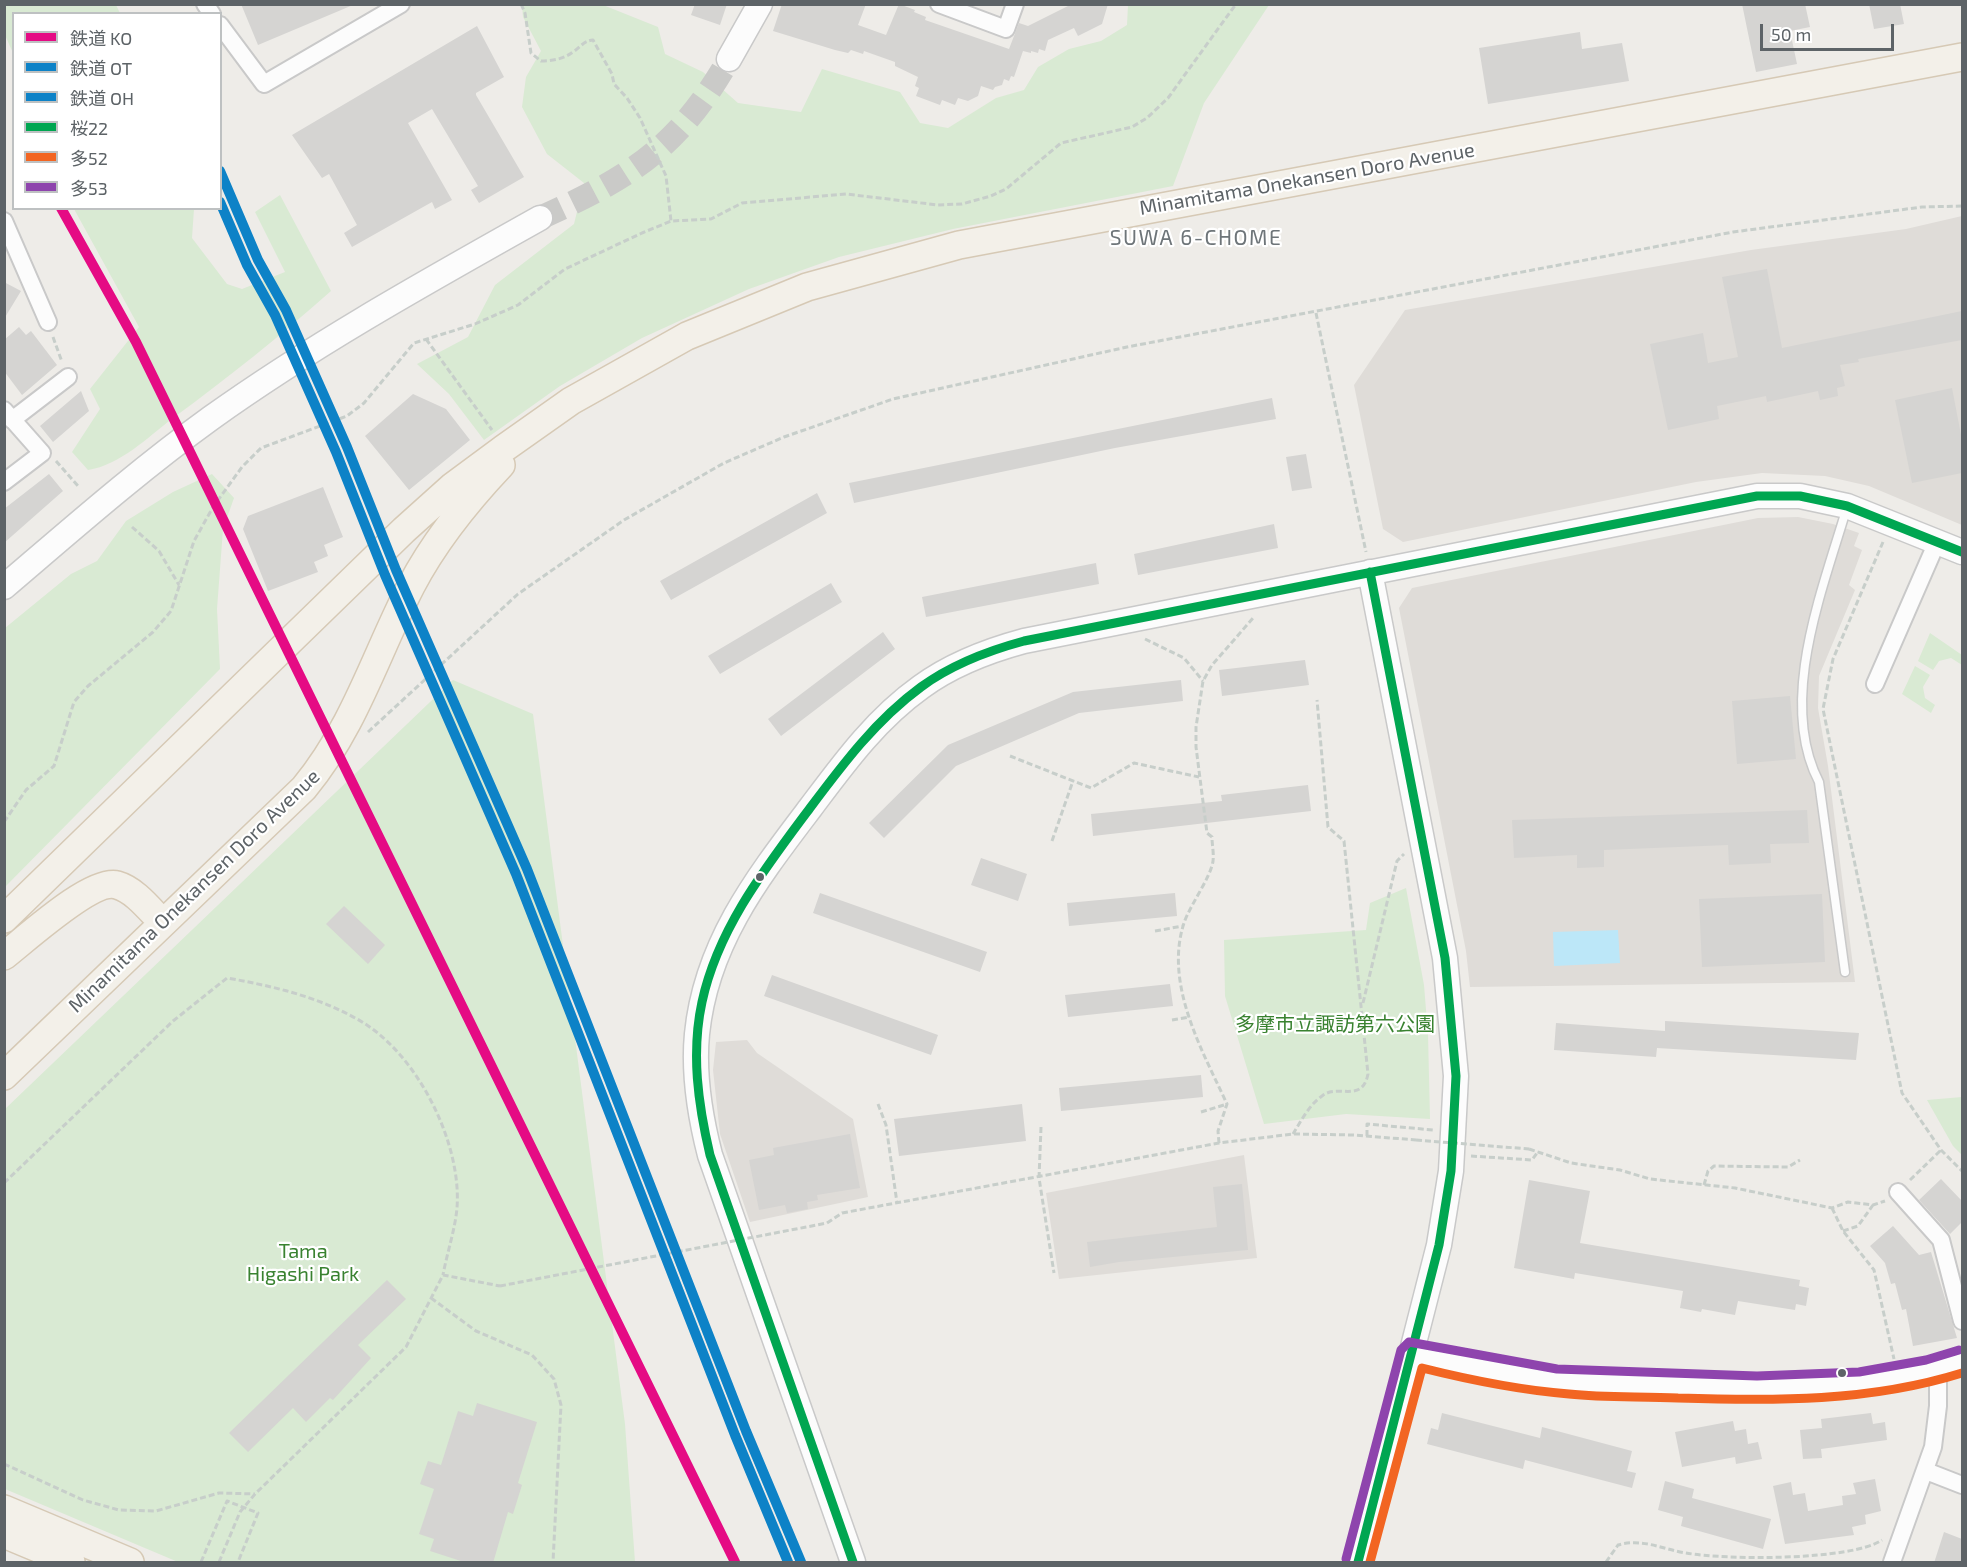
<!DOCTYPE html>
<meta charset="utf-8">
<style>
body{margin:0}
#map{position:relative;width:1967px;height:1567px;overflow:hidden;background:#eeece8;font-family:"Exo 2","Noto Sans JP",sans-serif}
canvas{display:block}
.frame{position:absolute;inset:0;border:6px solid #5d6367;pointer-events:none}
.legend{position:absolute;left:12px;top:12px;width:210px;height:198px;box-sizing:border-box;background:#fff;border:2px solid #bec1c2;margin:0;padding:8px 10px;list-style:none;font-size:18px;color:#5d6367}
.legend li{display:flex;align-items:center;gap:12px;height:30px}
.legend b{width:30px;border:2px solid #bec1c2}
.scale{position:absolute;left:1760px;top:24px;width:134px;height:27px;box-sizing:border-box;border:3px solid #5d6367;border-top:0;padding-left:8px;font-size:18px;line-height:21px;white-space:nowrap;color:#5d6367;-webkit-text-stroke:4px #fff;paint-order:stroke}
</style>
<div id="map">
<canvas width="1967" height="1567"></canvas>
<div class="frame"></div>
<ul class="legend">
<li><b style="height:8px;background:#e50b84"></b>鉄道 KO</li>
<li><b style="height:8px;background:#0d82c7"></b>鉄道 OT</li>
<li><b style="height:8px;background:#0d82c7"></b>鉄道 OH</li>
<li><b style="height:8px;background:#00a651"></b>桜22</li>
<li><b style="height:8px;background:#f26522"></b>多52</li>
<li><b style="height:8px;background:#8e44ad"></b>多53</li>
</ul>
<div class="scale">50 m</div>
</div>
<script>
const ctx = document.querySelector('canvas').getContext('2d');
ctx.lineJoin = 'round';
function paint(path, color) { ctx.fillStyle = color; ctx.fill(path, 'evenodd'); }
function strokePath(path, color, width, dash) { ctx.strokeStyle = color; ctx.lineWidth = width; ctx.lineCap = dash ? 'butt' : 'round'; ctx.setLineDash(dash || []); ctx.stroke(path); }
function label(font, color, halo, rows, align = 'center') {
  ctx.font = font + ' "Exo 2","Noto Sans JP",sans-serif'; ctx.lineWidth = 4.5; ctx.setLineDash([]); ctx.textBaseline = 'middle'; ctx.strokeStyle = halo; ctx.fillStyle = color; for (const [text, x, y, turn = 0] of rows) {
    ctx.save(); ctx.translate(x, y); ctx.rotate((+turn || 0) * Math.PI / 180); ctx.textAlign = isNaN(turn) ? turn : align; if (halo) ctx.strokeText(text, 0, 0); ctx.fillText(text, 0, 0); ctx.restore();
  }
}
paint(new Path2D(`
 M 1962,216 L 1962,525 L 1869,486 L 1825,476 L 1762,473 L 1696,482 L 1403,542 L 1383,529 L 1354,385 L 1405,310 L 1751,250 L 1906,229 Z
 M 1798,517 L 1833,524 L 1859,533 L 1854,546 L 1862,550 L 1849,585 L 1855,590 L 1819,676 L 1818,708 L 1828,766 L 1855,982 L 1470,987 L 1466,951 L 1399,608 L 1412,588 L 1758,518 Z
 M 747,1040 L 757,1053 L 853,1119 L 868,1197 L 750,1222 L 720,1134 L 713,1070 L 716,1042 Z
 M 1244,1155 L 1257,1258 L 1059,1279 L 1046,1193 Z`), '#dfdcd8');
paint(new Path2D(`
 M 5,4 L 116,5 L 120,13 L 14,14 L 13,53 L 5,35 Z
 M 522,5 L 603,5 L 658,27 L 665,54 L 703,72 L 738,103 L 801,112 L 822,69 L 900,92 L 920,123 L 948,128 L 996,98 L 1024,90 L 1038,67 L 1069,49 L 1101,41 L 1127,25 L 1128,5 L 1269,5 L 1204,103 L 1173,186 L 953,229 L 839,257 L 749,289 L 642,338 L 560,386 L 484,440 L 449,394 L 417,364 L 468,337 L 495,285 L 574,224 L 584,183 L 547,154 L 522,107 L 526,77 L 541,51 L 523,17 Z
 M 280,195 L 331,291 C 280,336 228,378 173,418 C 147,438 120,465 88,470 L 72,452 L 100,409 L 90,389 L 139,327 L 74,209 L 194,209 L 192,238 L 227,284 L 242,289 L 285,272 L 255,212 Z
 M 212,474 L 234,498 L 223,529 L 217,609 L 220,669 L 5,887 L 5,628 L 71,574 L 97,561 L 126,521 L 173,492 Z
 M 1930,633 L 1962,655 L 1962,665 L 1951,658 L 1939,661 L 1933,670 L 1918,661 Z
 M 1915,666 L 1930,675 L 1923,687 L 1925,698 L 1935,705 L 1931,713 L 1902,694 Z
 M 453,680 L 533,714 L 625,1424 L 635,1562 L 178,1562 L 5,1489 L 5,1109 Z
 M 1406,888 L 1424,985 L 1428,1034 L 1430,1119 L 1346,1114 L 1264,1124 L 1225,996 L 1224,940 L 1366,930 L 1370,903 Z
 M 1962,1097 L 1962,1155 L 1953,1146 L 1927,1100 Z`), '#d9ead3');
paint(new Path2D(`
 M 1618,930 L 1620,963 L 1554,966 L 1553,932 Z`), '#bce7f8');
paint(new Path2D(`
 M 241,4 L 353,4 L 353,5 L 258,45 Z
 M 695,4 L 727,4 L 720,25 L 691,15 Z
 M 782,4 L 866,4 L 858,25 L 886,35 L 899,4 L 915,10 L 914,12 L 926,17 L 925,20 L 1009,49 L 1019,23 L 1028,26 L 1072,4 L 1108,4 L 1102,24 L 1078,36 L 1074,28 L 1048,40 L 1045,51 L 1039,49 L 1038,53 L 1031,51 L 1031,53 L 1023,51 L 1014,77 L 1011,76 L 1009,81 L 1004,79 L 1002,85 L 995,87 L 993,90 L 981,86 L 978,96 L 968,101 L 958,98 L 955,105 L 942,100 L 940,105 L 916,96 L 919,88 L 915,86 L 918,77 L 895,66 L 895,62 L 864,51 L 863,54 L 851,50 L 848,53 L 835,50 L 773,31 Z
 M 1742,4 L 1805,4 L 1810,27 L 1790,31 L 1797,64 L 1756,72 Z
 M 1869,4 L 1900,4 L 1904,24 L 1874,29 Z
 M 477,26 L 504,77 L 476,93 L 476,95 L 524,177 L 479,203 L 471,190 L 478,186 L 432,109 L 408,123 L 452,200 L 435,209 L 432,202 L 352,247 L 344,233 L 357,225 L 329,174 L 322,178 L 292,135 Z
 M 1580,32 L 1582,49 L 1622,43 L 1629,81 L 1488,104 L 1479,48 Z
 M 1767,269 L 1782,348 L 1962,311 L 1962,340 L 1858,359 L 1859,362 L 1840,365 L 1845,386 L 1837,388 L 1838,396 L 1820,400 L 1818,391 L 1767,402 L 1766,396 L 1717,406 L 1719,419 L 1668,430 L 1650,344 L 1703,333 L 1708,363 L 1738,357 L 1722,277 Z
 M 4,282 L 21,291 L 4,319 Z
 M 19,327 L 26,335 L 31,331 L 57,365 L 22,395 L 4,371 L 4,340 Z
 M 1952,388 L 1962,440 L 1962,473 L 1912,483 L 1895,400 Z
 M 81,391 L 89,411 L 53,442 L 40,426 Z
 M 413,394 L 446,409 L 470,440 L 409,490 L 365,436 Z
 M 1272,398 L 1276,419 L 1115,448 L 854,503 L 849,483 Z
 M 1306,454 L 1312,488 L 1292,491 L 1286,457 Z
 M 49,474 L 63,491 L 4,543 L 4,509 Z
 M 323,487 L 343,537 L 324,545 L 328,556 L 314,562 L 318,572 L 268,591 L 243,529 L 248,516 Z
 M 817,493 L 827,513 L 671,600 L 660,581 Z
 M 1274,524 L 1278,548 L 1138,575 L 1134,554 Z
 M 1096,563 L 1099,584 L 926,617 L 922,597 Z
 M 831,583 L 842,602 L 720,674 L 708,656 Z
 M 883,632 L 895,649 L 781,736 L 768,719 Z
 M 1305,660 L 1309,685 L 1222,696 L 1219,670 Z
 M 1181,680 L 1183,701 L 1079,713 L 956,766 L 884,838 L 869,823 L 948,745 L 1073,692 Z
 M 1790,696 L 1796,759 L 1737,764 L 1732,701 Z
 M 1308,785 L 1311,811 L 1093,836 L 1091,814 L 1222,801 L 1221,795 Z
 M 1807,810 L 1809,843 L 1770,844 L 1771,863 L 1729,865 L 1728,845 L 1604,850 L 1604,867 L 1577,868 L 1577,855 L 1514,858 L 1512,820 Z
 M 981,858 L 1027,874 L 1018,901 L 971,885 Z
 M 820,893 L 987,952 L 980,972 L 813,913 Z
 M 1175,893 L 1177,916 L 1069,926 L 1067,903 Z
 M 1822,894 L 1825,962 L 1702,967 L 1699,899 Z
 M 344,906 L 385,945 L 368,964 L 326,924 Z
 M 772,975 L 938,1035 L 931,1055 L 764,996 Z
 M 1170,984 L 1173,1006 L 1068,1017 L 1065,995 Z
 M 1665,1021 L 1859,1033 L 1856,1060 L 1657,1048 L 1656,1057 L 1554,1050 L 1556,1023 L 1665,1031 Z
 M 1201,1075 L 1203,1097 L 1061,1111 L 1059,1088 Z
 M 1022,1104 L 1026,1141 L 899,1156 L 894,1119 Z
 M 850,1134 L 860,1188 L 817,1195 L 818,1200 L 807,1202 L 808,1209 L 787,1213 L 785,1205 L 759,1210 L 749,1160 L 774,1155 L 773,1148 Z
 M 1941,1179 L 1962,1201 L 1962,1222 L 1950,1234 L 1919,1200 Z
 M 1529,1180 L 1590,1191 L 1580,1243 L 1800,1280 L 1799,1286 L 1809,1288 L 1806,1306 L 1796,1304 L 1795,1310 L 1738,1301 L 1735,1315 L 1702,1309 L 1701,1312 L 1680,1308 L 1683,1291 L 1575,1273 L 1574,1279 L 1514,1268 Z
 M 1242,1184 L 1248,1250 L 1119,1262 L 1090,1267 L 1087,1242 L 1217,1227 L 1213,1187 Z
 M 1893,1226 L 1919,1255 L 1931,1252 L 1957,1338 L 1913,1346 L 1906,1309 L 1902,1310 L 1895,1283 L 1891,1284 L 1885,1263 L 1870,1246 Z
 M 387,1280 L 406,1299 L 358,1345 L 371,1358 L 333,1400 L 330,1398 L 306,1422 L 293,1408 L 248,1452 L 229,1433 Z
 M 477,1403 L 537,1422 L 518,1483 L 522,1485 L 513,1514 L 508,1512 L 493,1563 L 467,1563 L 430,1551 L 434,1539 L 419,1534 L 434,1489 L 420,1484 L 428,1461 L 441,1465 L 458,1411 L 473,1416 Z
 M 1442,1413 L 1540,1438 L 1542,1427 L 1632,1451 L 1627,1471 L 1636,1473 L 1632,1488 L 1525,1460 L 1523,1469 L 1427,1444 L 1431,1428 L 1438,1430 Z
 M 1871,1413 L 1873,1424 L 1885,1422 L 1887,1440 L 1821,1449 L 1822,1458 L 1803,1459 L 1800,1430 L 1822,1428 L 1821,1419 Z
 M 1733,1421 L 1735,1431 L 1746,1429 L 1748,1444 L 1758,1442 L 1762,1459 L 1736,1464 L 1735,1457 L 1682,1467 L 1675,1432 Z
 M 1875,1479 L 1881,1511 L 1865,1515 L 1866,1524 L 1852,1527 L 1854,1535 L 1785,1544 L 1773,1486 L 1791,1482 L 1793,1495 L 1805,1493 L 1808,1511 L 1843,1505 L 1842,1496 L 1856,1494 L 1853,1483 Z
 M 1665,1481 L 1694,1489 L 1692,1498 L 1771,1519 L 1763,1549 L 1681,1526 L 1683,1517 L 1658,1510 Z
 M 1944,1532 L 1962,1539 L 1962,1563 L 1934,1563 Z`), '#d5d4d2');
strokePath(new Path2D(`
 M 540,218 C 631,177 678,148 729,59`), '#cacac8', 24, [24, 12]);
const lane = new Path2D(`
 M 1845,972 L 1819,782 C 1777,701 1823,589 1847,507`);
const street = new Path2D(`
 M 205,4 L 212,14
 M 939,4 L 1006,29 L 1015,4
 M 220,25 L 264,84 L 401,4
 M 4,221 L 48,322
 M 4,410 L 42,453 L 4,482
 M 12,420 L 68,377
 M 1875,684 L 1937,542
 M 1898,1192 L 1941,1240 L 1962,1321
 M 1926,1471 L 1962,1485
 M 1892,1562 L 1933,1447 L 1938,1406 L 1938,1369`);
const secondary = new Path2D(`
 M 729,59 L 760,4
 M 4,587 C 72,529 139,470 211,418 C 316,343 428,281 540,218
 M 1413,1353 C 1460,1365 1507,1376 1556,1381 C 1599,1386 1644,1384 1688,1386 C 1780,1390 1874,1392 1962,1361
 M 853,1562 L 710,1155 C 700,1116 693,1075 697,1034 C 706,943 758,877 811,807 C 844,763 876,719 921,687 C 951,665 987,651 1024,641 L 1757,496 L 1800,496 L 1847,506 L 1962,552
 M 1358,1562 L 1439,1245 L 1451,1171 L 1456,1076 L 1445,958 L 1370,572`);
const primary = new Path2D(`
 M 4,919 L 404,530 L 453,486 L 503,449 L 571,401 L 687,336 L 807,287 L 959,245 L 1962,57
 M 4,956 C 26,939 92,878 117,885 C 135,890 150,910 163,923
 M 4,1076 L 304,788 C 355,726 375,656 411,586 C 434,542 467,501 501,465
 M 4,1509 L 130,1562
 M 4,1534 L 71,1562`);
strokePath(lane, '#c9c9c9', 11);
strokePath(street, '#c9c9c9', 20);
strokePath(secondary, '#c9c9c9', 27);
strokePath(primary, '#d6c9b5', 30);
strokePath(new Path2D(`
 M 521,4 L 525,13 L 531,53 L 541,61 C 552,61 564,59 573,52 C 581,47 583,41 593,40 L 612,74 L 614,84 L 627,98 L 640,118 L 666,176 L 671,221
 M 1316,313 L 1366,552
 M 53,337 L 62,362
 M 426,339 L 492,430
 M 56,461 L 78,486
 M 132,527 L 159,551 L 179,585
 M 1883,542 L 1833,659 L 1823,709 L 1902,1093 L 1941,1150 L 1962,1171
 M 1145,639 L 1184,658 L 1203,681
 M 368,732 L 518,594 L 624,520 L 724,463 L 784,437 L 893,399 L 1127,347 L 1733,232 L 1922,207 L 1962,206
 M 1010,756 L 1091,788 L 1134,763 L 1199,777
 M 4,822 L 26,790 L 54,766 L 74,702 L 88,686 L 153,632 L 171,611 L 194,541 L 213,507 L 242,467 L 261,448 L 347,416 L 364,403 L 414,343 L 475,324 L 518,305 L 565,269 L 642,233 L 671,221 L 711,219 L 742,203 L 846,194 L 938,205 L 962,204 L 991,196 L 1006,189 L 1061,143 L 1132,127 L 1147,118 L 1168,98 L 1236,4
 M 1052,841 L 1073,781
 M 1155,931 L 1183,926
 M 1363,1003 L 1397,861 L 1404,854
 M 1172,1020 L 1190,1017
 M 878,1104 L 886,1125 L 897,1203
 M 1201,1112 L 1227,1104
 M 1041,1127 L 1039,1178 L 1054,1273
 M 1293,1134 C 1301,1121 1309,1105 1322,1096 C 1338,1083 1362,1104 1368,1074 L 1344,841 L 1328,827 L 1317,700
 M 1367,1136 L 1367,1124 L 1433,1130
 M 1219,1143 L 1218,1131 L 1227,1104 C 1202,1050 1164,984 1184,923 C 1190,905 1211,877 1213,861 C 1214,853 1212,845 1212,837 L 1207,833 L 1196,747 L 1196,727 L 1203,681 L 1212,665 L 1254,617
 M 1529,1149 L 1571,1163 L 1620,1170 L 1650,1179 L 1735,1188 L 1832,1208 L 1848,1202 L 1873,1205 L 1885,1201
 M 1471,1156 L 1532,1160 L 1537,1153
 M 1910,1180 L 1941,1150
 M 4,1183 L 173,1021 L 227,978 C 272,986 316,996 357,1019 C 416,1051 462,1142 457,1208 C 455,1230 447,1253 443,1275
 M 1704,1185 L 1708,1171 L 1714,1166 L 1788,1167 L 1800,1160
 M 1832,1208 L 1843,1231 L 1874,1270 L 1894,1359
 M 827,1223 L 842,1213 L 1219,1143 L 1293,1134 L 1354,1135 L 1416,1140
 M 1843,1231 L 1858,1226 L 1873,1205
 M 431,1298 L 476,1331 L 532,1355 L 554,1379 L 561,1405 L 553,1562
 M 4,1464 L 83,1500 L 119,1510 L 156,1511 L 219,1493 L 255,1494
 M 201,1562 L 227,1501 L 258,1513 L 238,1562
 M 219,1562 L 240,1512 L 255,1494 L 406,1347 L 443,1275 L 500,1286
 M 1606,1562 L 1618,1545 C 1642,1538 1662,1549 1686,1553 C 1725,1560 1851,1561 1882,1540`), '#c7ceca', 3, [6, 3]);
strokePath(lane, '#fcfcfc', 8);
strokePath(street, '#fcfcfc', 16);
strokePath(secondary, '#fcfcfc', 24);
strokePath(primary, '#f3f0e9', 27);
strokePath(new Path2D(`
 M 1416,1140 L 1529,1149
 M 500,1286 L 827,1223`), '#c7ceca', 3, [6, 3]);
strokePath(new Path2D(`
 M 853,1562 L 710,1155 C 698,1104 691,1053 702,1002 C 718,928 766,867 810,808 C 843,764 876,720 921,687 C 951,665 987,651 1024,641 L 1757,496 L 1800,496 L 1847,506 L 1962,552
 M 1358,1562 L 1439,1245 L 1451,1171 L 1456,1076 L 1445,958 L 1370,572`), '#00a651', 9);
strokePath(new Path2D(`
 M 1370,1562 L 1422,1368 C 1470,1380 1519,1390 1569,1394 C 1606,1398 1642,1396 1678,1398 C 1775,1401 1869,1402 1962,1373`), '#f26522', 9);
strokePath(new Path2D(`
 M 1346,1559 L 1401,1350 L 1409,1342 L 1557,1369 L 1757,1376 L 1859,1372 L 1926,1360 L 1959,1350`), '#8e44ad', 9);
strokePath(new Path2D(`
 M 61,208 L 136,342 L 735,1562`), '#e50b84', 10);
strokePath(new Path2D(`
 M 220,171 L 258,260 L 286,310 L 347,447 L 396,570 L 527,869 L 746,1431 L 801,1562`), '#0d82c7', 10);
strokePath(new Path2D(`
 M 220,202 L 247,265 L 275,315 L 336,452 L 385,575 L 516,874 L 735,1435 L 788,1562`), '#0d82c7', 10);
for (const [x, y, r, color] of [
 [760,877,5,"#5d6367"],
 [1842,1373,5,"#5d6367"]
]) { const dot = new Path2D(); dot.arc(x, y, r, 0, 2 * Math.PI); ctx.fillStyle = color; ctx.fill(dot); strokePath(dot, '#fff', 2); }
label('20px', '#5d6367', '#fff', [
 ["Minamitama Onekansen Doro Avenue",1307,179,-10],
 ["Minamitama Onekansen Doro Avenue",194,891,-44]
]);
label('20px', '#398230', '#fff', [
 ["多摩市立諏訪第六公園",1335,1024],
 ["Tama",303,1251],
 ["Higashi Park",303,1274]
]);
ctx.letterSpacing = '1.5px';
label('21px', '#6e7579', '#fff', [
 ["SUWA 6-CHOME",1196,238]
]);
ctx.letterSpacing = '0px';
</script>
